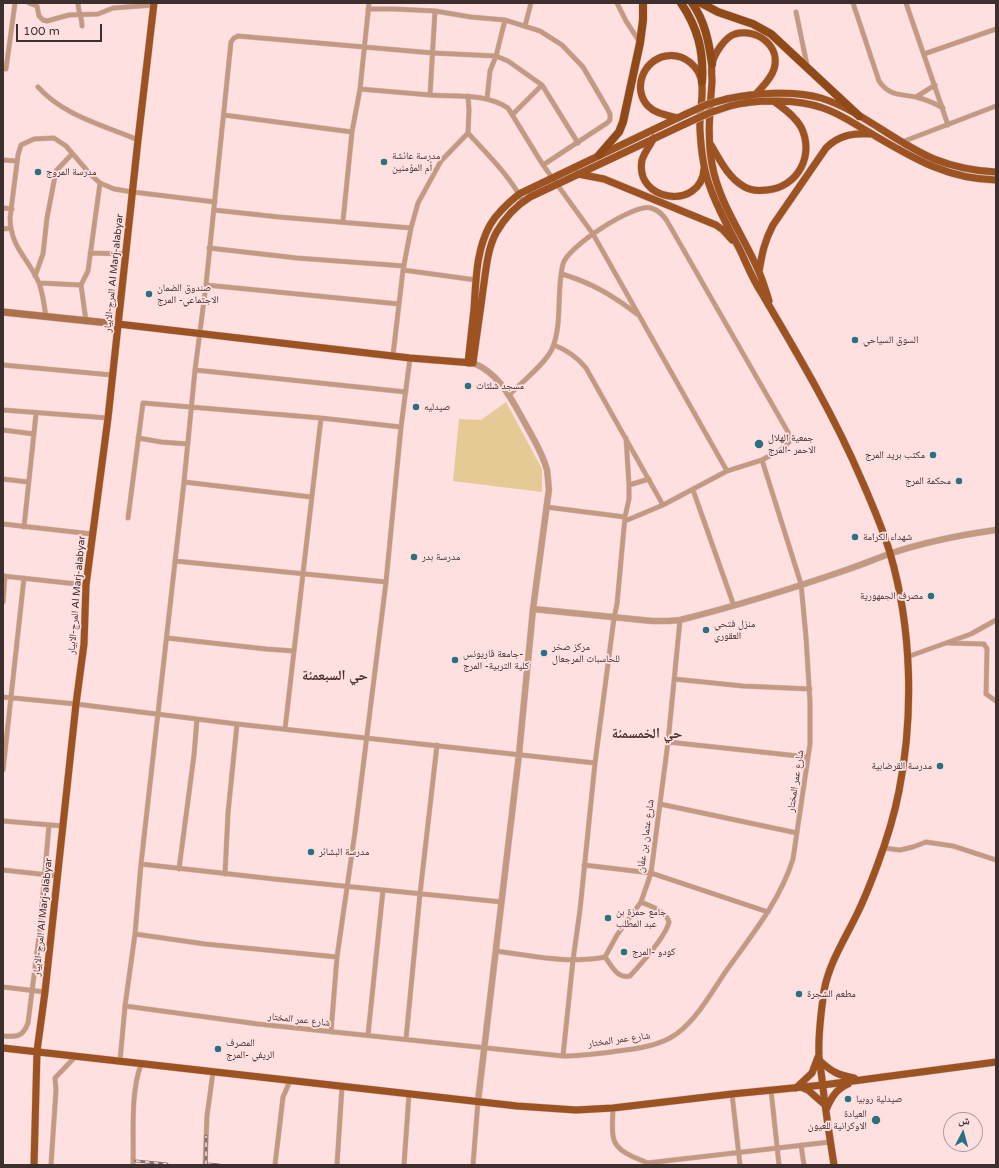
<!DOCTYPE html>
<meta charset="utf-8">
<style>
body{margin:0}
#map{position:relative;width:999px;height:1168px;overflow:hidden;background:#ffe0e0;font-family:"Varela Round","Noto Naskh Arabic",sans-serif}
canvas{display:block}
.frame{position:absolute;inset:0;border:4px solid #3e2f2f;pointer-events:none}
.north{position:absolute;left:943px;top:1112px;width:40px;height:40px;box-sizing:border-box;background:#ffe0e0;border:1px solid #b29999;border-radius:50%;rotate:6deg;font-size:11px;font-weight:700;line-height:16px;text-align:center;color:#3e2f2f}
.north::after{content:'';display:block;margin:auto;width:14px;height:18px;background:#2c7080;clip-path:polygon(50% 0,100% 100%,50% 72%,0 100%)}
.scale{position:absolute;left:16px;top:24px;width:86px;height:18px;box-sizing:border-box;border:2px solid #3e2f2f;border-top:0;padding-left:5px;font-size:12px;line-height:14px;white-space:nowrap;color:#3e2f2f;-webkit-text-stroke:3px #ffe0e0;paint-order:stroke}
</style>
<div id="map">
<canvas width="999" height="1168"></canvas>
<div class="frame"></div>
<div class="north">ش</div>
<div class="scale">100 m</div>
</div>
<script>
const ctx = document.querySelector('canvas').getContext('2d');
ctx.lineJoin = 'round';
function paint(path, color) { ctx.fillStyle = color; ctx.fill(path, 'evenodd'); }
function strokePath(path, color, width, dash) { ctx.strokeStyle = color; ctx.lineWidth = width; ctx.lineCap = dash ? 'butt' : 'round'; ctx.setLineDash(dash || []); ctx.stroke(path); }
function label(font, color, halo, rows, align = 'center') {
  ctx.font = font + ' "Varela Round","Noto Naskh Arabic",sans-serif'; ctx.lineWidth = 3.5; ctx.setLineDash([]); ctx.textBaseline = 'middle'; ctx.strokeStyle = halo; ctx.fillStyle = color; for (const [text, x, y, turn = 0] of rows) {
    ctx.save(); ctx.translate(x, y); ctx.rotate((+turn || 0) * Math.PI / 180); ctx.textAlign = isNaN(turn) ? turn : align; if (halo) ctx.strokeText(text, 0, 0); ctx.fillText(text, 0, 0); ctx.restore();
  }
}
paint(new Path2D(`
 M 506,402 L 542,469 L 542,492 L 453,481 L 459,419 L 481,420 Z`), '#e5ca95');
const minor = new Path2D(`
 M 29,3 L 37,6 L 39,16 L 43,20 L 47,21 L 69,15 L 98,14 L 113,8 L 154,5
 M 78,3 C 78,11 82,18 82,26
 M 617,3 L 626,21 L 639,41
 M 853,3 L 879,81 C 889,96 900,94 916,97 C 925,99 934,103 943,108
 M 906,3 L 948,125
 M 368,9 L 395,9 L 435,11 L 471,17 L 505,20 L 540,31 L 562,45 L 583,67 L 607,108 L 610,114 L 610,120 L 607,123 L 543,165
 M 796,12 L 807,65
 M 525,26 L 531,3
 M 924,54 L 996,29
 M 6,69 L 15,3
 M 38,87 C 64,116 103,125 138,140
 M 360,89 C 383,91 407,93 430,95 C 457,97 485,93 508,108 L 543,165 L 593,234 L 727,471
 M 430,95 L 435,11
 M 468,96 L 469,110 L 468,133 C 486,153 511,177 523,202
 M 916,97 L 935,85
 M 487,99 L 490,71 L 496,56 L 505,20
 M 224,115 L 352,132
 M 512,115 L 542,85
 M 902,142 L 996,106
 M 3,160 L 17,161
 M 3,208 L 12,209
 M 214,210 L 279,217 L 411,228
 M 343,221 L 352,132 L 360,89 L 369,3
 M 3,229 L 11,228
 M 209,248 L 297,258 L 404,266
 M 90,253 L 126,254
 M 403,270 L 476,280
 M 562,274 C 592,283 612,295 637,314
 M 35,276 L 43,254 L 47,218 L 56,171 L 72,154
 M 39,283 L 81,285 L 88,271 L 100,183
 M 81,285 L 86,321
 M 206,285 L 399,304
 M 46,316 C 44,306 43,293 39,283 C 28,257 11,249 10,218 L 18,155 L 21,145 L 34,139 L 54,138 L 66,146 L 90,174 L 100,183 L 114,189 L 133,192 L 215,202
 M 554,345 C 567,350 577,357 586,368 L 663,505
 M 393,355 L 403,270 L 411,228 L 418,203 L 441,161 L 468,133
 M 3,365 L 112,375
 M 195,370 L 406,392
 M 509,395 C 521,383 546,363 552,349 C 563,324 556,290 563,264 C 567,247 634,203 651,208 C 659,210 663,215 667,221 L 788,432 L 789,442 L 782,449 L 762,460 L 727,471 L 663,505 L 625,521
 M 3,410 L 108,418
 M 401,427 L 410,358
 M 3,430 L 34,434
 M 138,438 L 161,442 L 188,444
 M 3,479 L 28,482
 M 184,482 L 311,497
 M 629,485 L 649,479
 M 693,490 L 734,606
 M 546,507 L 625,517
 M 128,518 L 143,403 L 321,418 L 401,427 L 386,582 L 355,832 L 337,957 L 331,1032
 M 3,524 L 92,534
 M 24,527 L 36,414
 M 175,561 L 386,582
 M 3,576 L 86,585
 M 3,602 L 5,576
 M 167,638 L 266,649 L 294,651
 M 948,643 L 984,644 L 987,649 L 986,694 L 996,701
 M 907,657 L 971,634 L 996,620
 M 674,679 L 743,686 L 810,689
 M 3,697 L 76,704 L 237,724 L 595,763
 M 285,729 L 321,418
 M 668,742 L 808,757
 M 3,770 L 24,578
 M 660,804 L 797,833
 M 3,821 L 63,826
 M 883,848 L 900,850 L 913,847 L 926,842 L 953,846 L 996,860
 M 141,864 L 274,879 L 502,902
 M 584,865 L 651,873 L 768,912
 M 179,869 L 194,755 L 197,719
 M 3,870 L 58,876
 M 225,874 L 228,813 L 237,724
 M 135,934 L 205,944 L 337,957
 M 496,951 C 532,956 570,964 605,957 L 617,935 L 641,902 L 651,873 L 668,742 L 680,620
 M 605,957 C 612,966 617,979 630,976 C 641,964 666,936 669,922 C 666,911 650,906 641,902
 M 3,987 L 45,992
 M 125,1006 L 258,1024 L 563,1056 C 579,1056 595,1054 611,1052 C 631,1049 651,1048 670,1038 C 694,1025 711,993 726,971 C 751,936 780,901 793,859 L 810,744 L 810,702 L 806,637 L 801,584 L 762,460
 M 368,1035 L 383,890
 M 3,1036 C 17,1037 23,1037 28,1023 L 40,928 L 49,825
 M 406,1039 L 420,894 L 437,745
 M 563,1056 L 573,960 L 580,910 L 595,763 L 614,618 L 617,604 L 625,517 L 629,499 L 629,485 L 626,438
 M 120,1061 L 125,1006 L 135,934 L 141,864 L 184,482 L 195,370 L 206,285 L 231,42 L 234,38 L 238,36 L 433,53 L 496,56 L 508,61 L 542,85 L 578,143
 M 771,1090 L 779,1165
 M 732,1094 L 740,1165
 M 613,1108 C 613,1118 611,1131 614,1140 C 618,1153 639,1159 650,1164
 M 801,1145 L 804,1165
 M 647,1163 L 830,1142
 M 51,1165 L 56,1090 L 55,1078 L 75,1057
 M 133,1165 C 134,1132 130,1096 141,1064
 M 205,1165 L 207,1116 L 213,1072
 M 275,1165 L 283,1097 L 290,1081
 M 337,1165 L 342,1087
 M 404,1165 L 409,1094
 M 473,1165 L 478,1101`);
const tertiary = new Path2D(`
 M 473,363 C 500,373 513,402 526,425 C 534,440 543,454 547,470 C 548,476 548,483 549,489 L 533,609 L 519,754 L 478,1101
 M 533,609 L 652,621 L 669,621 L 680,620 C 736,606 791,589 846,570 C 861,565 875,559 889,554 C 924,542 960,535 996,530`);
const secondary = new Path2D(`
 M 3,312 L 118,324`);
const primary = new Path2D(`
 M 756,94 C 763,86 771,79 774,69 C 781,46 757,28 735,34 C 725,37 714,54 712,64 C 711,70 712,77 712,82 C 710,109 707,137 712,164 C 719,204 744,236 759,272 C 763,281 766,291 769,301
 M 727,99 C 754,93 794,90 821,98 C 862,111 894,142 934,159 C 954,167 974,171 996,172
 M 730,106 C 755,99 799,99 823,108 C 841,114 856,125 872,134 C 913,158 947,179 996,180
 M 678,118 C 667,115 656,114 648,106 C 632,89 643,60 666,56 C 684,53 701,67 702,85 C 703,100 699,115 700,130 C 701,149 703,169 710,187 C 718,210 730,230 741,252 C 747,265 753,280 761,292 C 797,353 834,415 862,481 C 872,504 883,529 890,553 C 912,628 914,715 899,791 C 894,817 886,842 877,866 C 871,882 865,898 857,914 C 845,939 829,963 824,991 C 821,1012 818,1035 819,1056 C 820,1066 822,1077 823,1088 C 826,1114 830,1139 834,1165
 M 654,138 C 650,145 644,153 642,160 C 634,202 701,211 704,169
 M 711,145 C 720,160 728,177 743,186 C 749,190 759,191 767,190 C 798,187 815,155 801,127 C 795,116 784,109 775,102
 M 578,174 L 604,179 L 716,225 L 723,230 L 732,240
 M 759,272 C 762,254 764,242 773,225 L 826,148 C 839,135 853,133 871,134
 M 118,324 L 410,358 L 473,363 C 476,339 480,314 483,290 C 486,271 487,250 496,233 C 504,219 517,205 530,197 L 685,124
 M 468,363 C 470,345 472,327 474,309 C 476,281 476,250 490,225 C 497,213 508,203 519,194 L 686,114
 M 3,1048 L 517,1106 L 576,1110 L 613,1108 L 732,1094 L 823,1085 L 996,1062
 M 820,1061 C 832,1072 838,1075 854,1078
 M 801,1087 L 808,1090 L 825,1105
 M 796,1088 L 812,1073 L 818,1057
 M 826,1110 C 831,1098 836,1089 848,1084
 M 34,1165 L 37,1051 L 45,992 L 76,704 L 84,644 L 86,585 L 108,418 L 138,140 L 154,3`);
const trunk = new Path2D(`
 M 681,3 C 698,28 704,52 702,82
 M 692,3 C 705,21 709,43 712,64
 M 701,3 L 718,12 L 753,24 L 771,34 L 859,116
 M 599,155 L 619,132 L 623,122 L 640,43 L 643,20 L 643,3`);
strokePath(minor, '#d8bdbd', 5.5);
strokePath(tertiary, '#d8bdbd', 7);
strokePath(secondary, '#d8bdbd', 8);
strokePath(primary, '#d8bdbd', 8);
strokePath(trunk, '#d8bdbd', 9);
strokePath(minor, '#c39981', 4.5);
strokePath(tertiary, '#c39981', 6);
strokePath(secondary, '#ad714c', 7);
strokePath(primary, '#9c5321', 7);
strokePath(trunk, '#904a18', 8);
const rail = new Path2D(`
 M 136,1161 L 167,1164
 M 208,1164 L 219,1165
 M 206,1165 L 206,1136`);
strokePath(rail, '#867171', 3);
strokePath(rail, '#ffe0e0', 1.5, [4.5]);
const primaryBridge = new Path2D(`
 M 686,114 L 708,104 L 727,99
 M 685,124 L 709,113 L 730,106`);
strokePath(primaryBridge, '#d8bdbd', 8, []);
strokePath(primaryBridge, '#9c5321', 7);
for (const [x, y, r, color] of [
 [384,162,4,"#2c7080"],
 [38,172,4,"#2c7080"],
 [149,294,4,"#2c7080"],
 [855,340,4,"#2c7080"],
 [468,386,4,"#2c7080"],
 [416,407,4,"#2c7080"],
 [759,444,5,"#2c7080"],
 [933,455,4,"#2c7080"],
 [959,481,4,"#2c7080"],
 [855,537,4,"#2c7080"],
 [414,557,4,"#2c7080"],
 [931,596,4,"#2c7080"],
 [706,630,4,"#2c7080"],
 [544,653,4,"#2c7080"],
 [455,660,4,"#2c7080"],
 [940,766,4,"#2c7080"],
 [311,852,4,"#2c7080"],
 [608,918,4,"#2c7080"],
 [624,952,4,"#2c7080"],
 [799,994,4,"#2c7080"],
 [218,1049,4,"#2c7080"],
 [848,1099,4,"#2c7080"],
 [876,1120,5,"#2c7080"]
]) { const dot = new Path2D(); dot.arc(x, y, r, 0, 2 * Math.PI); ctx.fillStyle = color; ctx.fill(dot); strokePath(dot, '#ffe0e0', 1.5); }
label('10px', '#3e2f2f', '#ffe0e0', [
 ["مدرسة عائشة",392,156],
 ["أم المؤمنين",392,168],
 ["مدرسة المروج",46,172],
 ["صندوق الضمان",157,288],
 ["الاجتماعي- المرج",157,300],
 ["السوق السياحي",863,340],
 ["مسجد شلتات",476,386],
 ["صيدليه",424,407],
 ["جمعية الهلال",768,438],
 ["الاحمر -المرج",768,450],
 ["مكتب بريد المرج",925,455,"right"],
 ["محكمة المرج",951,481,"right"],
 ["شهداء الكرامة",863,537],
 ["مدرسة بدر",422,557],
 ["مصرف الجمهورية",923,596,"right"],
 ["منزل فتحي",714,624],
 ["العقوري",714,636],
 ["مركز صخر",552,647],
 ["للحاسبات المرجعال",552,659],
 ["جامعة قاريونس-",463,654],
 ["كلية التربية- المرج",463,666],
 ["مدرسة القرضابية",932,766,"right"],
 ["مدرسة البشائر",319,852],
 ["جامع حمزة بن",616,912],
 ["عبد المطلب",616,924],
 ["كودو -المرج",632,952],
 ["مطعم الشجرة",807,994],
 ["المصرف",226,1043],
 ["الريفي -المرج",226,1055],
 ["صيدلية روبيا",856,1099],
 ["العيادة",867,1114,"right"],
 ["الاوكرانية للعيون",867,1126,"right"]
], 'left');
label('10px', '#3e2f2f', '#ffe0e0', [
 ["المرج-الابيار Al Marj-alabyar",114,273,-84],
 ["المرج-الابيار Al Marj-alabyar",77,595,-85],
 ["شارع عمر المختار",796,781,-81],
 ["شارع عثمان بن عفّان",646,836,-82],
 ["المرج-الابيار Al Marj-alabyar",43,917,-84],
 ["شارع عمر المختار",299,1020,6],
 ["شارع عمر المختار",619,1040,-8]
]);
label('bold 14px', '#4c2f2f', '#ffe0e0', [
 ["حي السبعمئة",335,676],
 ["حي الخمسمئة",647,734]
]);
</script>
